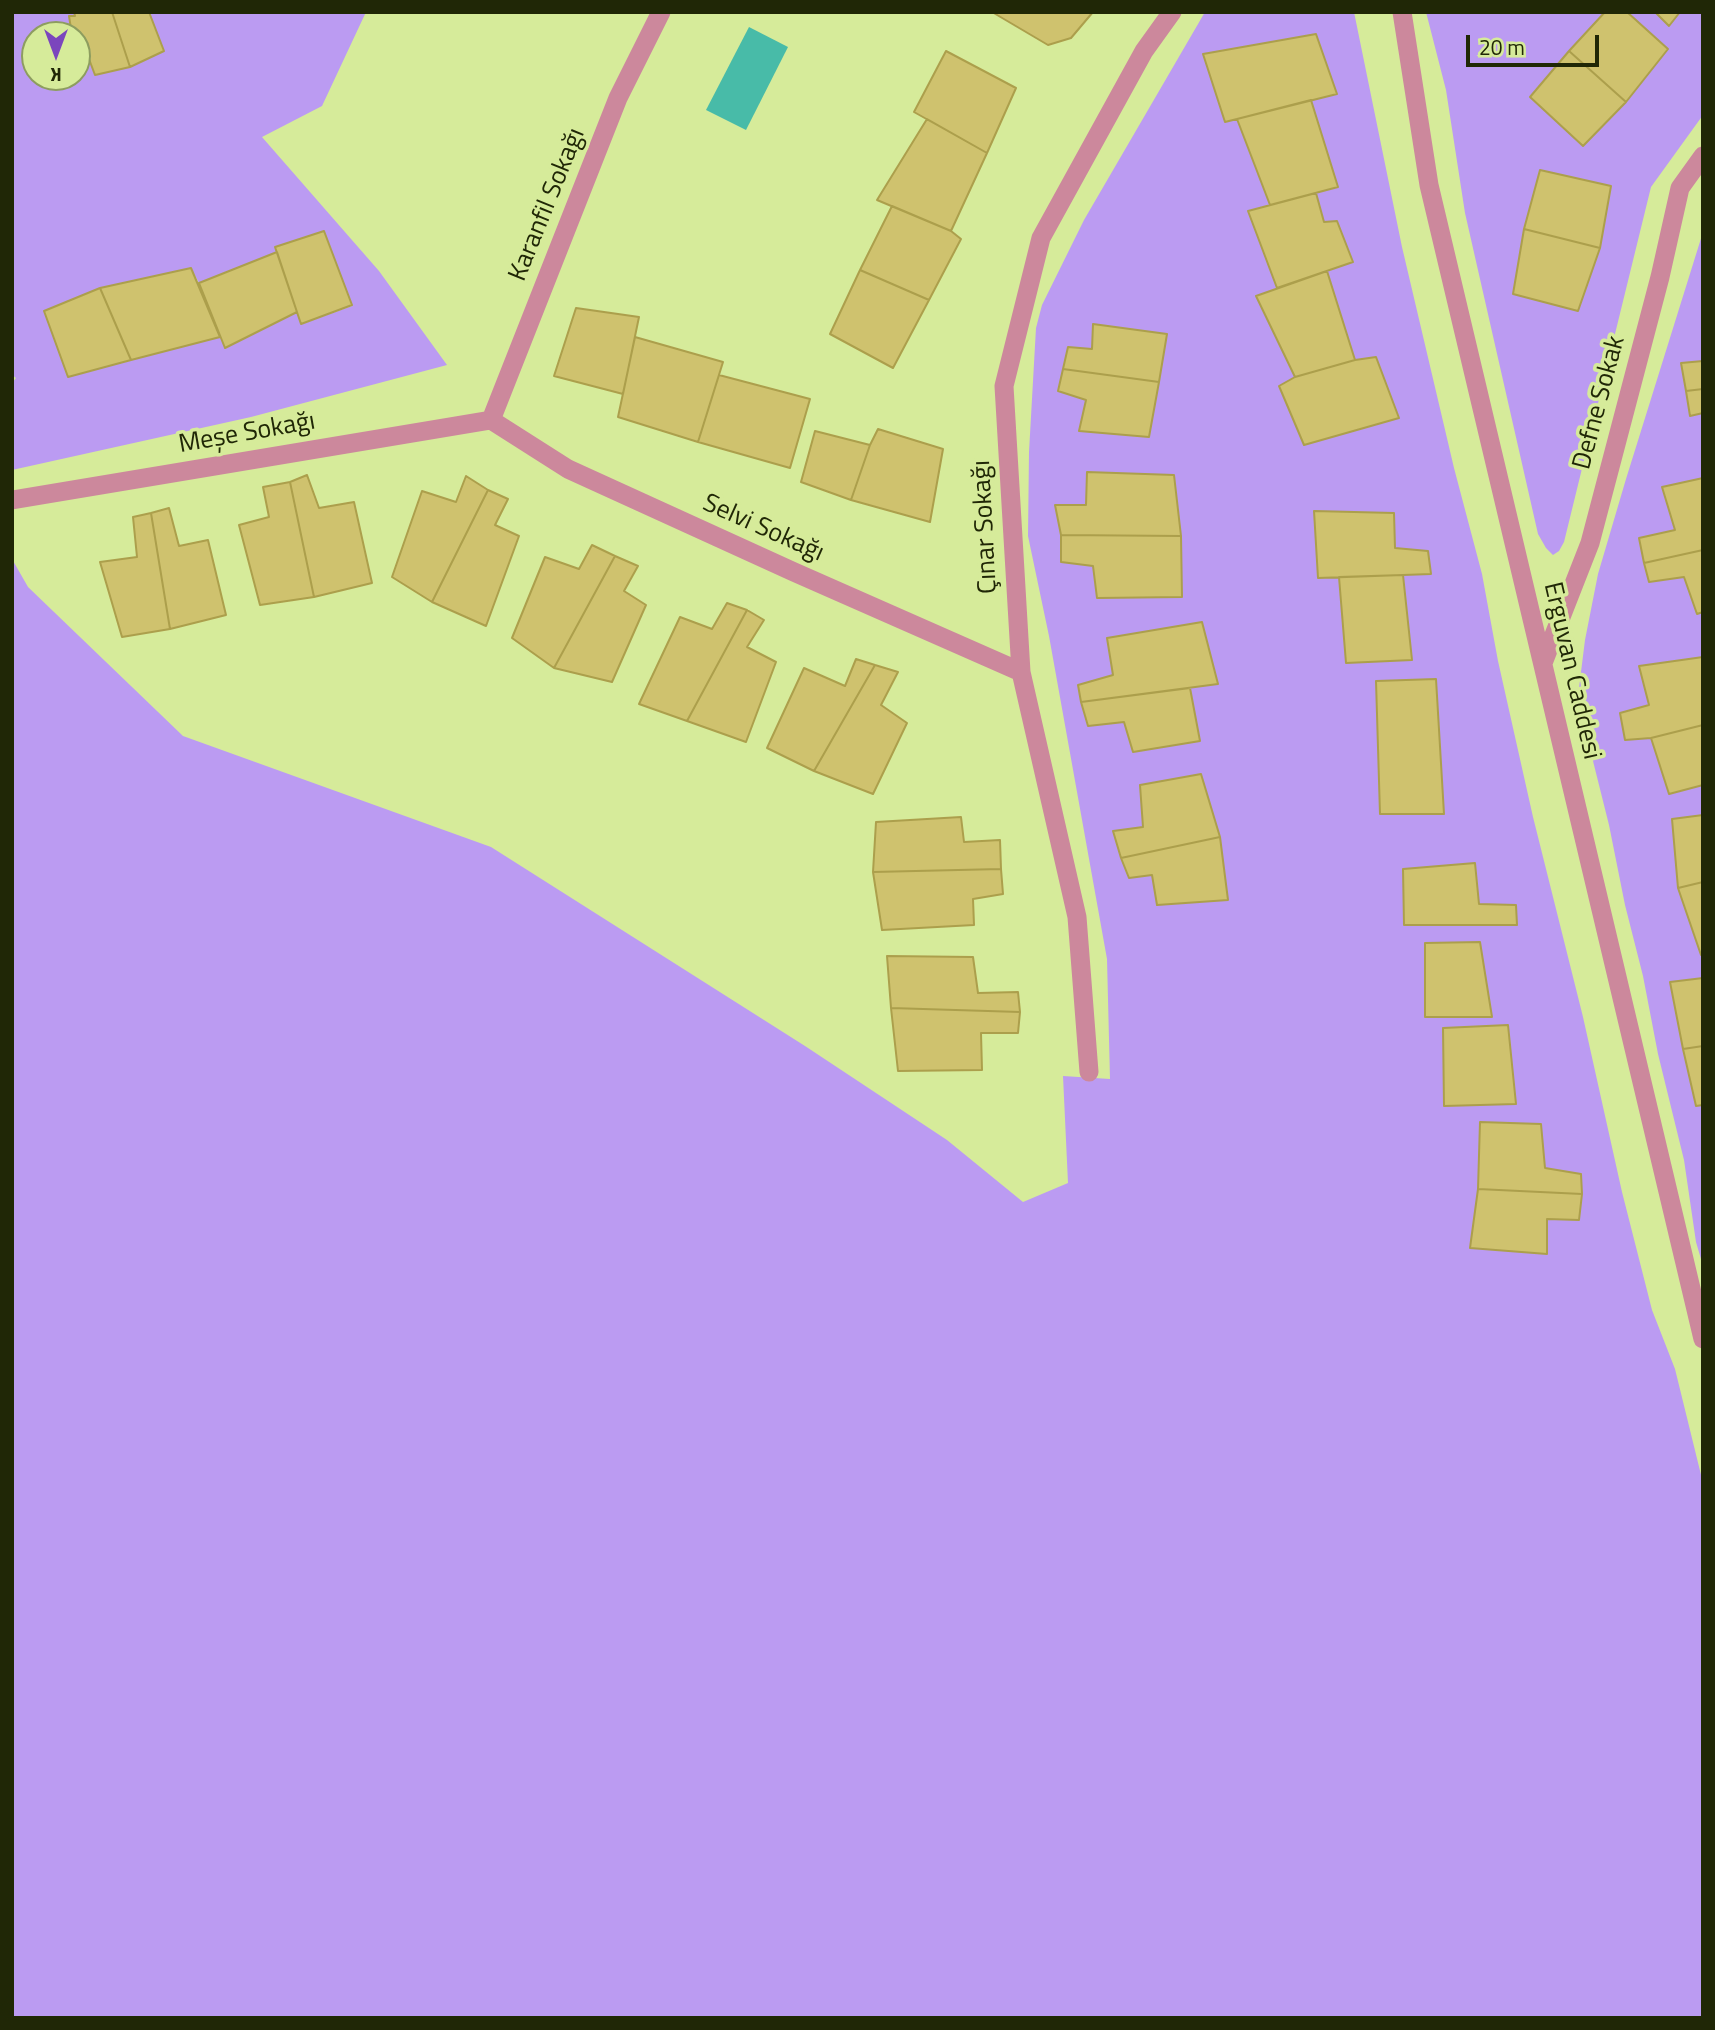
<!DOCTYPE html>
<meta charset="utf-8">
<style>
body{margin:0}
#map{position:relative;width:1715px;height:2030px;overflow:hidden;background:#d6eb9a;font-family:"Titillium Web",sans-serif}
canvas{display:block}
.frame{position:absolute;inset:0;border:14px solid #202706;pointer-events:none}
.north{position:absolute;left:21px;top:21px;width:70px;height:70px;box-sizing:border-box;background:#d6eb9a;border:2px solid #8d9d5f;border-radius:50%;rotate:180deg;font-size:19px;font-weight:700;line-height:28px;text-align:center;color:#202706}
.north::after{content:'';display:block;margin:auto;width:24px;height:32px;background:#7b46bd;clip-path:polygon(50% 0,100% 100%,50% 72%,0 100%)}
.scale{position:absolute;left:1466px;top:35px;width:133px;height:32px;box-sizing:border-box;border:4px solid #202706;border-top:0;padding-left:9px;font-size:21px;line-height:24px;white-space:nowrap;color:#202706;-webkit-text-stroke:5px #d6eb9a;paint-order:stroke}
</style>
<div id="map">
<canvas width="1715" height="2030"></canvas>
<div class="frame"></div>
<div class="north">K</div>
<div class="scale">20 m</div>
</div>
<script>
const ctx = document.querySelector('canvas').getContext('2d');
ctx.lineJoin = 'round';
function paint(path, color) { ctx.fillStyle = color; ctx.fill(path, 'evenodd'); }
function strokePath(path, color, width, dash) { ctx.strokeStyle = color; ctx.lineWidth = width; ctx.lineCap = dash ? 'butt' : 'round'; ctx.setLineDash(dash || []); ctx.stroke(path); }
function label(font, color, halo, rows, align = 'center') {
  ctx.font = font + ' "Titillium Web",sans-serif'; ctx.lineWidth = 7; ctx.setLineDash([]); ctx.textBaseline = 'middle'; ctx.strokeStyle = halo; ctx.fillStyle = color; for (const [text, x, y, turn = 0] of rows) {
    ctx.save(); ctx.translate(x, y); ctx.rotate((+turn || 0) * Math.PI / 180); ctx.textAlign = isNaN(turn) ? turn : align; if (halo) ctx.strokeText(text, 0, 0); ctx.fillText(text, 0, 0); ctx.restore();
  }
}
paint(new Path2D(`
 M 12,12 L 74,12 L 75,16 L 69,16 L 72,35 L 35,35 L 35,77 L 77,77 L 77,51 L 86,51 L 95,75 L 130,67 L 163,52 L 149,12 L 366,12 L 322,106 L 262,137 L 379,271 L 447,365 L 251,417 L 12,470 L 12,383 L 16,378 L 12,375 ZM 324,231 L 352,306 L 302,324 L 297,312 L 225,348 L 220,337 L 68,376 L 45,311 L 100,288 L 191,268 L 199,283 L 277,252 L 275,247 Z
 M 1205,12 L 1354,12 L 1402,247 L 1454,468 L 1482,574 L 1498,661 L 1533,817 L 1583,1017 L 1622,1192 L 1652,1310 L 1675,1369 L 1703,1483 L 1703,2018 L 12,2018 L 12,559 L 28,587 L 183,736 L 491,847 L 805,1046 L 947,1140 L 1023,1202 L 1068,1183 L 1063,1076 L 1110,1079 L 1107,959 L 1049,636 L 1028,536 L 1029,452 L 1036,328 L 1042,305 L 1084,220 ZM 1316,34 L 1337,94 L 1311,100 L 1337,187 L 1316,193 L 1324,222 L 1337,221 L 1353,262 L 1327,271 L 1355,360 L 1376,358 L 1304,445 L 1279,386 L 1295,377 L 1256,296 L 1277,288 L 1270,205 L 1237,119 L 1203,54 ZM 1094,324 L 1166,334 L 1149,437 L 1080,431 L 1086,400 L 1058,391 L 1068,347 L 1092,349 ZM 1087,472 L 1174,475 L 1181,536 L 1182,596 L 1097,598 L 1093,566 L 1061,561 L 1061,535 L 1055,506 L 1086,505 ZM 1314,512 L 1394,513 L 1395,548 L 1428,551 L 1431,574 L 1403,575 L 1411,659 L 1346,663 L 1339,577 L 1318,578 ZM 1202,623 L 1218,684 L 1190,688 L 1200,741 L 1133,752 L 1124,722 L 1088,726 L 1078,685 L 1113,675 ZM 1201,774 L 1220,837 L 1228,899 L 1157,905 L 1152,875 L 1129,878 L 1121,858 L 1114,832 L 1143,827 L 1140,786 ZM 1545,1168 L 1581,1174 L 1579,1219 L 1547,1219 L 1547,1254 L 1471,1248 L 1478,1189 Z
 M 1426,12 L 1605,12 L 1530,96 L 1583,146 L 1626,102 L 1668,49 L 1627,12 L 1655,12 L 1669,26 L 1680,12 L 1703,12 L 1703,115 L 1651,187 L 1564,542 L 1559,551 L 1553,555 L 1546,548 L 1538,534 L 1465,213 L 1446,90 ZM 1540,170 L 1611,186 L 1600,248 L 1577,311 L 1513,293 L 1524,229 Z
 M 1703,232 L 1703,361 L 1691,416 L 1703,413 L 1703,478 L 1663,487 L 1675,530 L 1639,538 L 1649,582 L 1684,577 L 1697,613 L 1703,612 L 1703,658 L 1639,666 L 1649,705 L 1620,713 L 1625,739 L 1651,738 L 1669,794 L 1703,785 L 1703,815 L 1672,819 L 1678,888 L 1701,955 L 1703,955 L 1703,978 L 1670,983 L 1696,1106 L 1703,1105 L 1703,1266 L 1696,1242 L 1684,1160 L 1658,1054 L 1643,976 L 1625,905 L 1609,825 L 1591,753 L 1579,688 L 1585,640 L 1598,574 L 1626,479 Z`), '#bb9bf2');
paint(new Path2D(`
 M 749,27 L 788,47 L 746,130 L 706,110 Z`), '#48bba8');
const building = new Path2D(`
 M 74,12 L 112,12 L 130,67 L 95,75 L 86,51 L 77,51 L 77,35 L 72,35 L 69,16 L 75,16 Z
 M 112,12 L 149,12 L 164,51 L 130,67 Z
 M 992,12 L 1093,12 L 1071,38 L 1048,45 Z
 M 1605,12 L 1627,12 L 1668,49 L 1626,102 L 1569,51 Z
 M 1655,12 L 1680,12 L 1669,26 Z
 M 1316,34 L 1337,94 L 1225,122 L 1203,54 Z
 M 946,51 L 1016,88 L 987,153 L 914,112 Z
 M 1569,51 L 1626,102 L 1583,146 L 1530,97 Z
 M 1311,100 L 1338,187 L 1270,205 L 1237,119 Z
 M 927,119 L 987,153 L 951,231 L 877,200 Z
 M 1540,170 L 1611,186 L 1600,248 L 1524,229 Z
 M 1316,193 L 1324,222 L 1337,221 L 1353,262 L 1277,288 L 1248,211 Z
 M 892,206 L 951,231 L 961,239 L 929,300 L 860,270 Z
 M 1524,229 L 1600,248 L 1578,311 L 1513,294 Z
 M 324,231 L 352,305 L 301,324 L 275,247 Z
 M 277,252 L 297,312 L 225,348 L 199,283 Z
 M 191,268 L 220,337 L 131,360 L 100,288 Z
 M 860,270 L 929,300 L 893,368 L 830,334 Z
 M 1327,271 L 1355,360 L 1295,377 L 1256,296 Z
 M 100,288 L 131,360 L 68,377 L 44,311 Z
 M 576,308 L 639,317 L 623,394 L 554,376 Z
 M 1093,324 L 1167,334 L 1159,382 L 1063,369 L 1068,347 L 1092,349 Z
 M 635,337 L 723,362 L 698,442 L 618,417 Z
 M 1376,357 L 1399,418 L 1304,445 L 1279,386 L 1295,377 L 1355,360 Z
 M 1703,361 L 1703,389 L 1686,391 L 1681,363 Z
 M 1063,369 L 1159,382 L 1149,437 L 1079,431 L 1086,400 L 1058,391 Z
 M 719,375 L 810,399 L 790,468 L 698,442 Z
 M 1703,389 L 1703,413 L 1690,416 L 1686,391 Z
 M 878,429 L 943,449 L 930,522 L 851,500 L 870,445 Z
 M 815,431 L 870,445 L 851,500 L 801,482 Z
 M 1087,472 L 1174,475 L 1181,536 L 1061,535 L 1055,505 L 1086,505 Z
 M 307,475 L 319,508 L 354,502 L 372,583 L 314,597 L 290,482 Z
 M 466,476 L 488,490 L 432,602 L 392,577 L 422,491 L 456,502 Z
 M 1703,478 L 1703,550 L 1644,563 L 1639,538 L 1675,530 L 1662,487 Z
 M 290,482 L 314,597 L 260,605 L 239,525 L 269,517 L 263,487 Z
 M 488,490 L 508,499 L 495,525 L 519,536 L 486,626 L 432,602 Z
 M 169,508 L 179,546 L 208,540 L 226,615 L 170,629 L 151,513 Z
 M 1314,511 L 1394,513 L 1395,548 L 1428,551 L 1431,574 L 1318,578 Z
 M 151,513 L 170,629 L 122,637 L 100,562 L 137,557 L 133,517 Z
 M 1061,535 L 1181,536 L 1182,597 L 1097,598 L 1093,566 L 1061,562 Z
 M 592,545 L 615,556 L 554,668 L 512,638 L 545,557 L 579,569 Z
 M 1703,550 L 1703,612 L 1697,614 L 1684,577 L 1649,582 L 1644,563 Z
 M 615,556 L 638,566 L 624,591 L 646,605 L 612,682 L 554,668 Z
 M 1403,575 L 1412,660 L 1346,663 L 1339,577 Z
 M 727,603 L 747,610 L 687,721 L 639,704 L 680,617 L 712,629 Z
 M 747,610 L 764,620 L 747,647 L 776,662 L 746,742 L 687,721 Z
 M 1202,622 L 1218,684 L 1081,702 L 1078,685 L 1113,675 L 1107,638 Z
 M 1703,657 L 1703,725 L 1651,738 L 1625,740 L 1620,713 L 1649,705 L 1639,666 Z
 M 856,659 L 875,665 L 814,771 L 767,748 L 804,668 L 845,686 Z
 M 875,665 L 898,672 L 881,705 L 907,723 L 873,794 L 814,771 Z
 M 1436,679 L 1444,814 L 1380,814 L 1376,681 Z
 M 1190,688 L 1200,741 L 1133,752 L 1124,722 L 1088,726 L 1081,702 Z
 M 1703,725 L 1703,785 L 1669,794 L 1651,738 Z
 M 1201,774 L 1220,837 L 1121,858 L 1113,831 L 1143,827 L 1140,785 Z
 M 1703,815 L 1703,882 L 1678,888 L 1672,819 Z
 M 961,817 L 964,842 L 1000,840 L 1001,869 L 873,872 L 876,822 Z
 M 1220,837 L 1228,900 L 1157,905 L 1152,875 L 1129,878 L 1121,858 Z
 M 1475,863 L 1479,904 L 1516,905 L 1517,925 L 1404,925 L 1403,869 Z
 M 1001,869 L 1003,894 L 973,899 L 974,925 L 882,930 L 873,872 Z
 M 1703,882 L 1703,955 L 1701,955 L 1678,888 Z
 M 1480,942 L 1492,1017 L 1425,1017 L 1425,943 Z
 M 887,956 L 973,957 L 978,993 L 1018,992 L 1020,1012 L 891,1008 Z
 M 1703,978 L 1703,1046 L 1683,1049 L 1670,982 Z
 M 891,1008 L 1020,1012 L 1018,1033 L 981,1033 L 982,1070 L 898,1071 Z
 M 1508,1025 L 1516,1104 L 1444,1106 L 1443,1028 Z
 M 1703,1046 L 1703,1105 L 1696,1106 L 1683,1049 Z
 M 1480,1122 L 1541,1124 L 1545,1168 L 1581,1174 L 1582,1194 L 1478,1189 Z
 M 1478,1189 L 1582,1194 L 1579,1220 L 1547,1219 L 1547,1254 L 1470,1248 Z`);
paint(building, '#cfc26e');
strokePath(building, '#ac9f4c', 2);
strokePath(new Path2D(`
 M 1402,12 L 1429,185 L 1703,1339
 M 491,420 L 568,469 L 794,572 L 1021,672
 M 491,420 L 618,98 L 661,12
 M 12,500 L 491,420
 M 1543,663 L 1590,543 L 1660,277 L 1680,188 L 1703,156
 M 1089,1072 L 1077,917 L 1021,672 L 1004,386 L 1041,238 L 1144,51 L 1172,12`), '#cc889c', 19);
label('26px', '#202706', '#d6eb9a', [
 ["Karanfil Sokağı",548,205,-68],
 ["Defne Sokak",1600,403,-75],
 ["Meşe Sokağı",247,434,-10],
 ["Çınar Sokağı",986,527,-93],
 ["Selvi Sokağı",763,529,24],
 ["Erguvan Caddesi",1571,671,77]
]);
</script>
